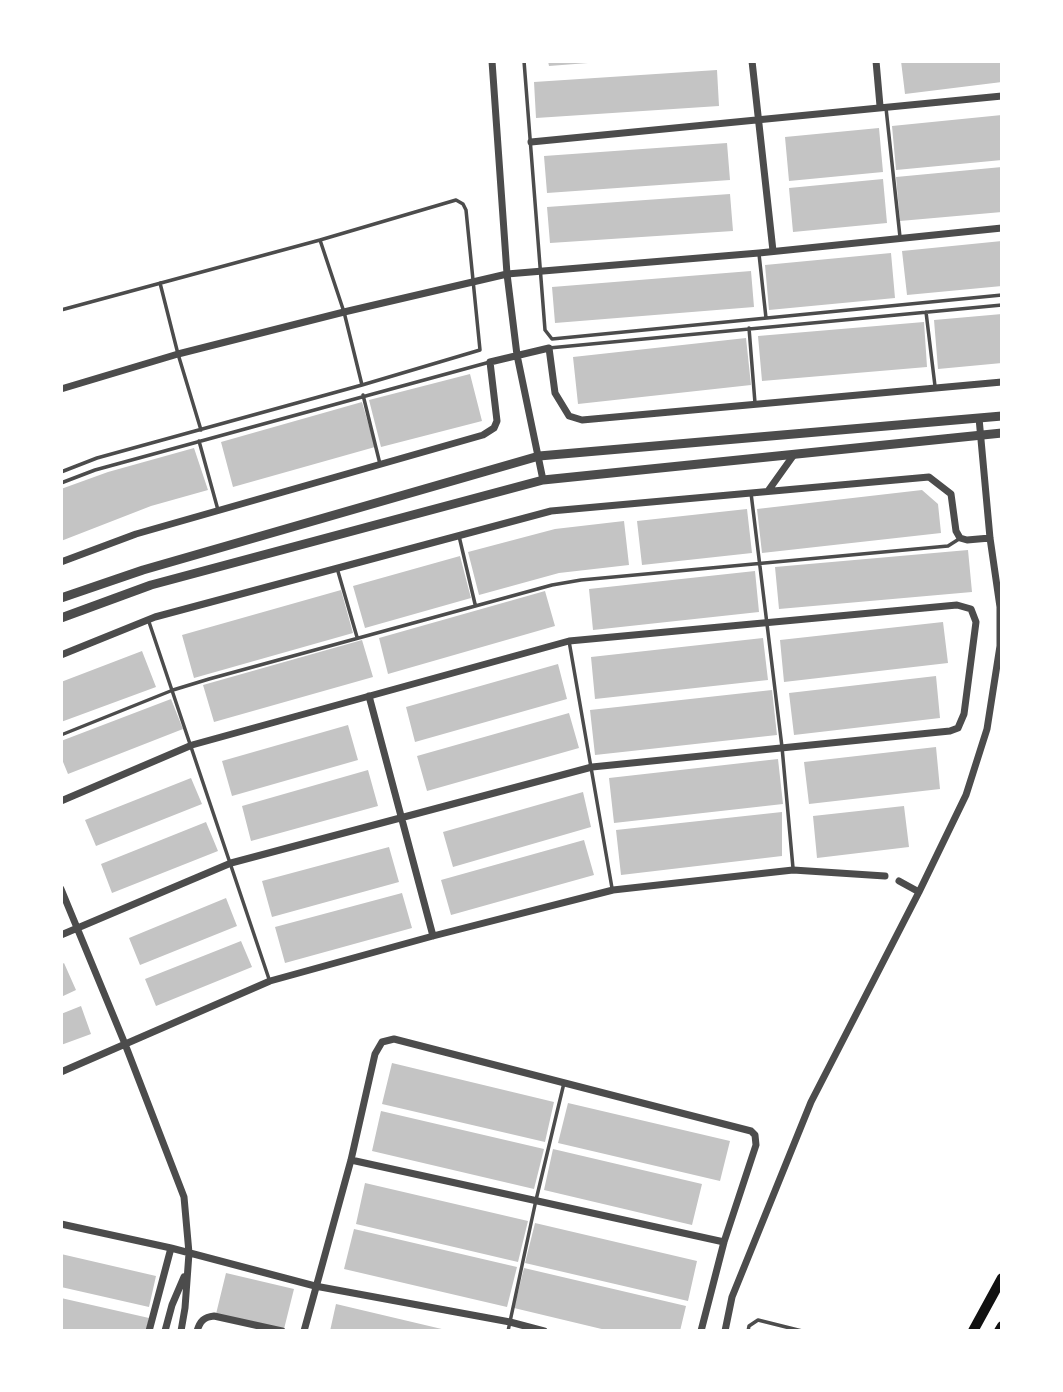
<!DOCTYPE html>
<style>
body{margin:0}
#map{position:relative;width:1063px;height:1392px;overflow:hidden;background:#fff;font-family:"DM Sans",sans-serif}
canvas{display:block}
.frame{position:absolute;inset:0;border:63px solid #fff;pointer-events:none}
</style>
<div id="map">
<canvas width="1063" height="1392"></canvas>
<div class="frame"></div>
</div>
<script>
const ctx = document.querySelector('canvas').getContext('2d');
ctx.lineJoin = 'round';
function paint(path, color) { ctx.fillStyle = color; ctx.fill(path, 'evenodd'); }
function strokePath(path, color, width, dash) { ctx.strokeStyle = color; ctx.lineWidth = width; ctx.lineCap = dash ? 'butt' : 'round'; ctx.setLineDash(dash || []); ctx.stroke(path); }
paint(new Path2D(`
 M 548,61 L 588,61 L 588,63 L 549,66 Z
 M 901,61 L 1002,61 L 1002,82 L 905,94 Z
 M 717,70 L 719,106 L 536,118 L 534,82 Z
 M 1002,115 L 1002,160 L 896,170 L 892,126 Z
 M 879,128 L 883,172 L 789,181 L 785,137 Z
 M 727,143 L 730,180 L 547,193 L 544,156 Z
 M 1002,167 L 1002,212 L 900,221 L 896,177 Z
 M 883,179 L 887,223 L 793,232 L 789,188 Z
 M 730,194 L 733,231 L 550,243 L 547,207 Z
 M 1002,241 L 1002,286 L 907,295 L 902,251 Z
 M 891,253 L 895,298 L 769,310 L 765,265 Z
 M 751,271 L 754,307 L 555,323 L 552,287 Z
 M 1002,314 L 1002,363 L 938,369 L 934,320 Z
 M 924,322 L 927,367 L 762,381 L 758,336 Z
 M 746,338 L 751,385 L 578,404 L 573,357 Z
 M 470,374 L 482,421 L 381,447 L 369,400 Z
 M 362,402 L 375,447 L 233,487 L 221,442 Z
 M 194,448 L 208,490 L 151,506 L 61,541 L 61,489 L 108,472 Z
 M 922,490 L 938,504 L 941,533 L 762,553 L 757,509 Z
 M 747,509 L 752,553 L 642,565 L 637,521 Z
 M 624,521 L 629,565 L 559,573 L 479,595 L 468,552 L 555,529 Z
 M 968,550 L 972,592 L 779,609 L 775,567 Z
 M 460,556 L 471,598 L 365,628 L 353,586 Z
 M 755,571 L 759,612 L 593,630 L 589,589 Z
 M 341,590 L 353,633 L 194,678 L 182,635 Z
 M 545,591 L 555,626 L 388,674 L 379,638 Z
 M 943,622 L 948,663 L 784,682 L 780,640 Z
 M 763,638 L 768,680 L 595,699 L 591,657 Z
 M 362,640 L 373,677 L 214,722 L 203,685 Z
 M 142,651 L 156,687 L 61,722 L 61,682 Z
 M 558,664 L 567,699 L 415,742 L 406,707 Z
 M 936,676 L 940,718 L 794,735 L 789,693 Z
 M 772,690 L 777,735 L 595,755 L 590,710 Z
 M 171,699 L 183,729 L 68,774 L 61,757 L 61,741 Z
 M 569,713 L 579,748 L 427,791 L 417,756 Z
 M 348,725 L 358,760 L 232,796 L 222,761 Z
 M 936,747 L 940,789 L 809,804 L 804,762 Z
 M 778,759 L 783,804 L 614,823 L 609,778 Z
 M 368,770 L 378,806 L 251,841 L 242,806 Z
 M 191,778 L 202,804 L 96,846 L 85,820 Z
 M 583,792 L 591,827 L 453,867 L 443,832 Z
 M 904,806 L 909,847 L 817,858 L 813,816 Z
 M 782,812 L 782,856 L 621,875 L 616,830 Z
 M 206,822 L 218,851 L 112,893 L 101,864 Z
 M 584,840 L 594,875 L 451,915 L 441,880 Z
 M 389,847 L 399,882 L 272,917 L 262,881 Z
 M 402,893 L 412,928 L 285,963 L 275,927 Z
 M 226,898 L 237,926 L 140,965 L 129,938 Z
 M 241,941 L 252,967 L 156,1006 L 145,979 Z
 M 64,963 L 76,990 L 61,997 L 61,965 Z
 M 81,1006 L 91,1034 L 61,1045 L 61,1014 Z
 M 392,1063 L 554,1102 L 545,1142 L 382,1104 Z
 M 568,1103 L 730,1141 L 720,1181 L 558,1143 Z
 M 381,1111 L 544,1149 L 534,1189 L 372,1151 Z
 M 553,1149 L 702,1184 L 692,1225 L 544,1190 Z
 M 365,1183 L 528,1221 L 518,1262 L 356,1224 Z
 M 535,1223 L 697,1261 L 688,1301 L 525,1263 Z
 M 354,1229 L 517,1267 L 507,1307 L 344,1269 Z
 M 61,1254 L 156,1276 L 149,1307 L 61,1287 Z
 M 524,1268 L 686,1306 L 680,1331 L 610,1331 L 514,1308 Z
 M 226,1273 L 294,1289 L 284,1329 L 216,1314 Z
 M 61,1298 L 149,1318 L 146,1331 L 61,1330 Z
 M 336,1304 L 446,1330 L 446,1331 L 330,1331 Z`), '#c4c4c4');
strokePath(new Path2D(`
 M 524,61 L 545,330 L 552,339 L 1002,295
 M 886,108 L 900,237
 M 320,240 L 344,312 L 362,385
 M 759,254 L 766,318
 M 160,283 L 178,354 L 201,430
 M 61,310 L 320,240 L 456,200 L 463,204 L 466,210 L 480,350 L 362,385 L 97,458 L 61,472
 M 926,312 L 935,386
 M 749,328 L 755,403
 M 549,348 L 1002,305
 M 363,395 L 380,464
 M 199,441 L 218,510
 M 61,483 L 95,470 L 490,362
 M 751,493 L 782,747 L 793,868
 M 459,536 L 475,604
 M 337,568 L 357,637
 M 149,622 L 269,979
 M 569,641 L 612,888
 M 61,735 L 173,690 L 209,679 L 552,585 L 581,580 L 948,546 L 959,539
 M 508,1331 L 536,1200 L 564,1083
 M 748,1331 L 749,1326 L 758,1320 L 802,1331`), '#4c4c4c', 3.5);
strokePath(new Path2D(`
 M 492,61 L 507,274 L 517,355 L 543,480
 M 752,61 L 773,251
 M 876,61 L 880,106
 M 531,142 L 1002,96
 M 61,389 L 178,354 L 344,312 L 507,274 L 759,253 L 1002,228
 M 768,491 L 793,456
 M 61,562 L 136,534 L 483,435 L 494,428 L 497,421 L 490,362 L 549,348 L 555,393 L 569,416 L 582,420 L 1002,382
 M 61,655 L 155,617 L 551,511 L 929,477 L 951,494 L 956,531 L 960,538 L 967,540 L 990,538
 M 369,696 L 433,936
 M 61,801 L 192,745 L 569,641 L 957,605 L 971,609 L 976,622 L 964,714 L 958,728 L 950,731 L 592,767 L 231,863 L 61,935
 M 899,881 L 919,892
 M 61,889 L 125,1044 L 184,1197 L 189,1253 L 185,1308 L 181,1331
 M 61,1072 L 270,981 L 433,936 L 613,890 L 793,870 L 885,876
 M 351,1160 L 724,1242
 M 61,1224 L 171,1248 L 315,1286 L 510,1322 L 544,1331
 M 149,1331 L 171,1248
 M 165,1331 L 172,1305 L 184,1277
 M 197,1331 C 200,1321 204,1317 214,1316 L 282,1331
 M 304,1331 L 351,1160 L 375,1054 L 382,1042 L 394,1039 L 751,1131 L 755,1135 L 756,1145 L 724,1242 L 701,1331
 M 725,1331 L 732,1297 L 811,1102 L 919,892 L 966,795 L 987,729 L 1000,646 L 1000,607 L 990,538 L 979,418`), '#4c4c4c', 7);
strokePath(new Path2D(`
 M 61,598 L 143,570 L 539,456 L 1002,416
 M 61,618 L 151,585 L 543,480 L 1002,433`), '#4c4c4c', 9);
strokePath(new Path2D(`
 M 973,1331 L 1002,1278
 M 999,1331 L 1002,1326`), '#111', 10);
</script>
